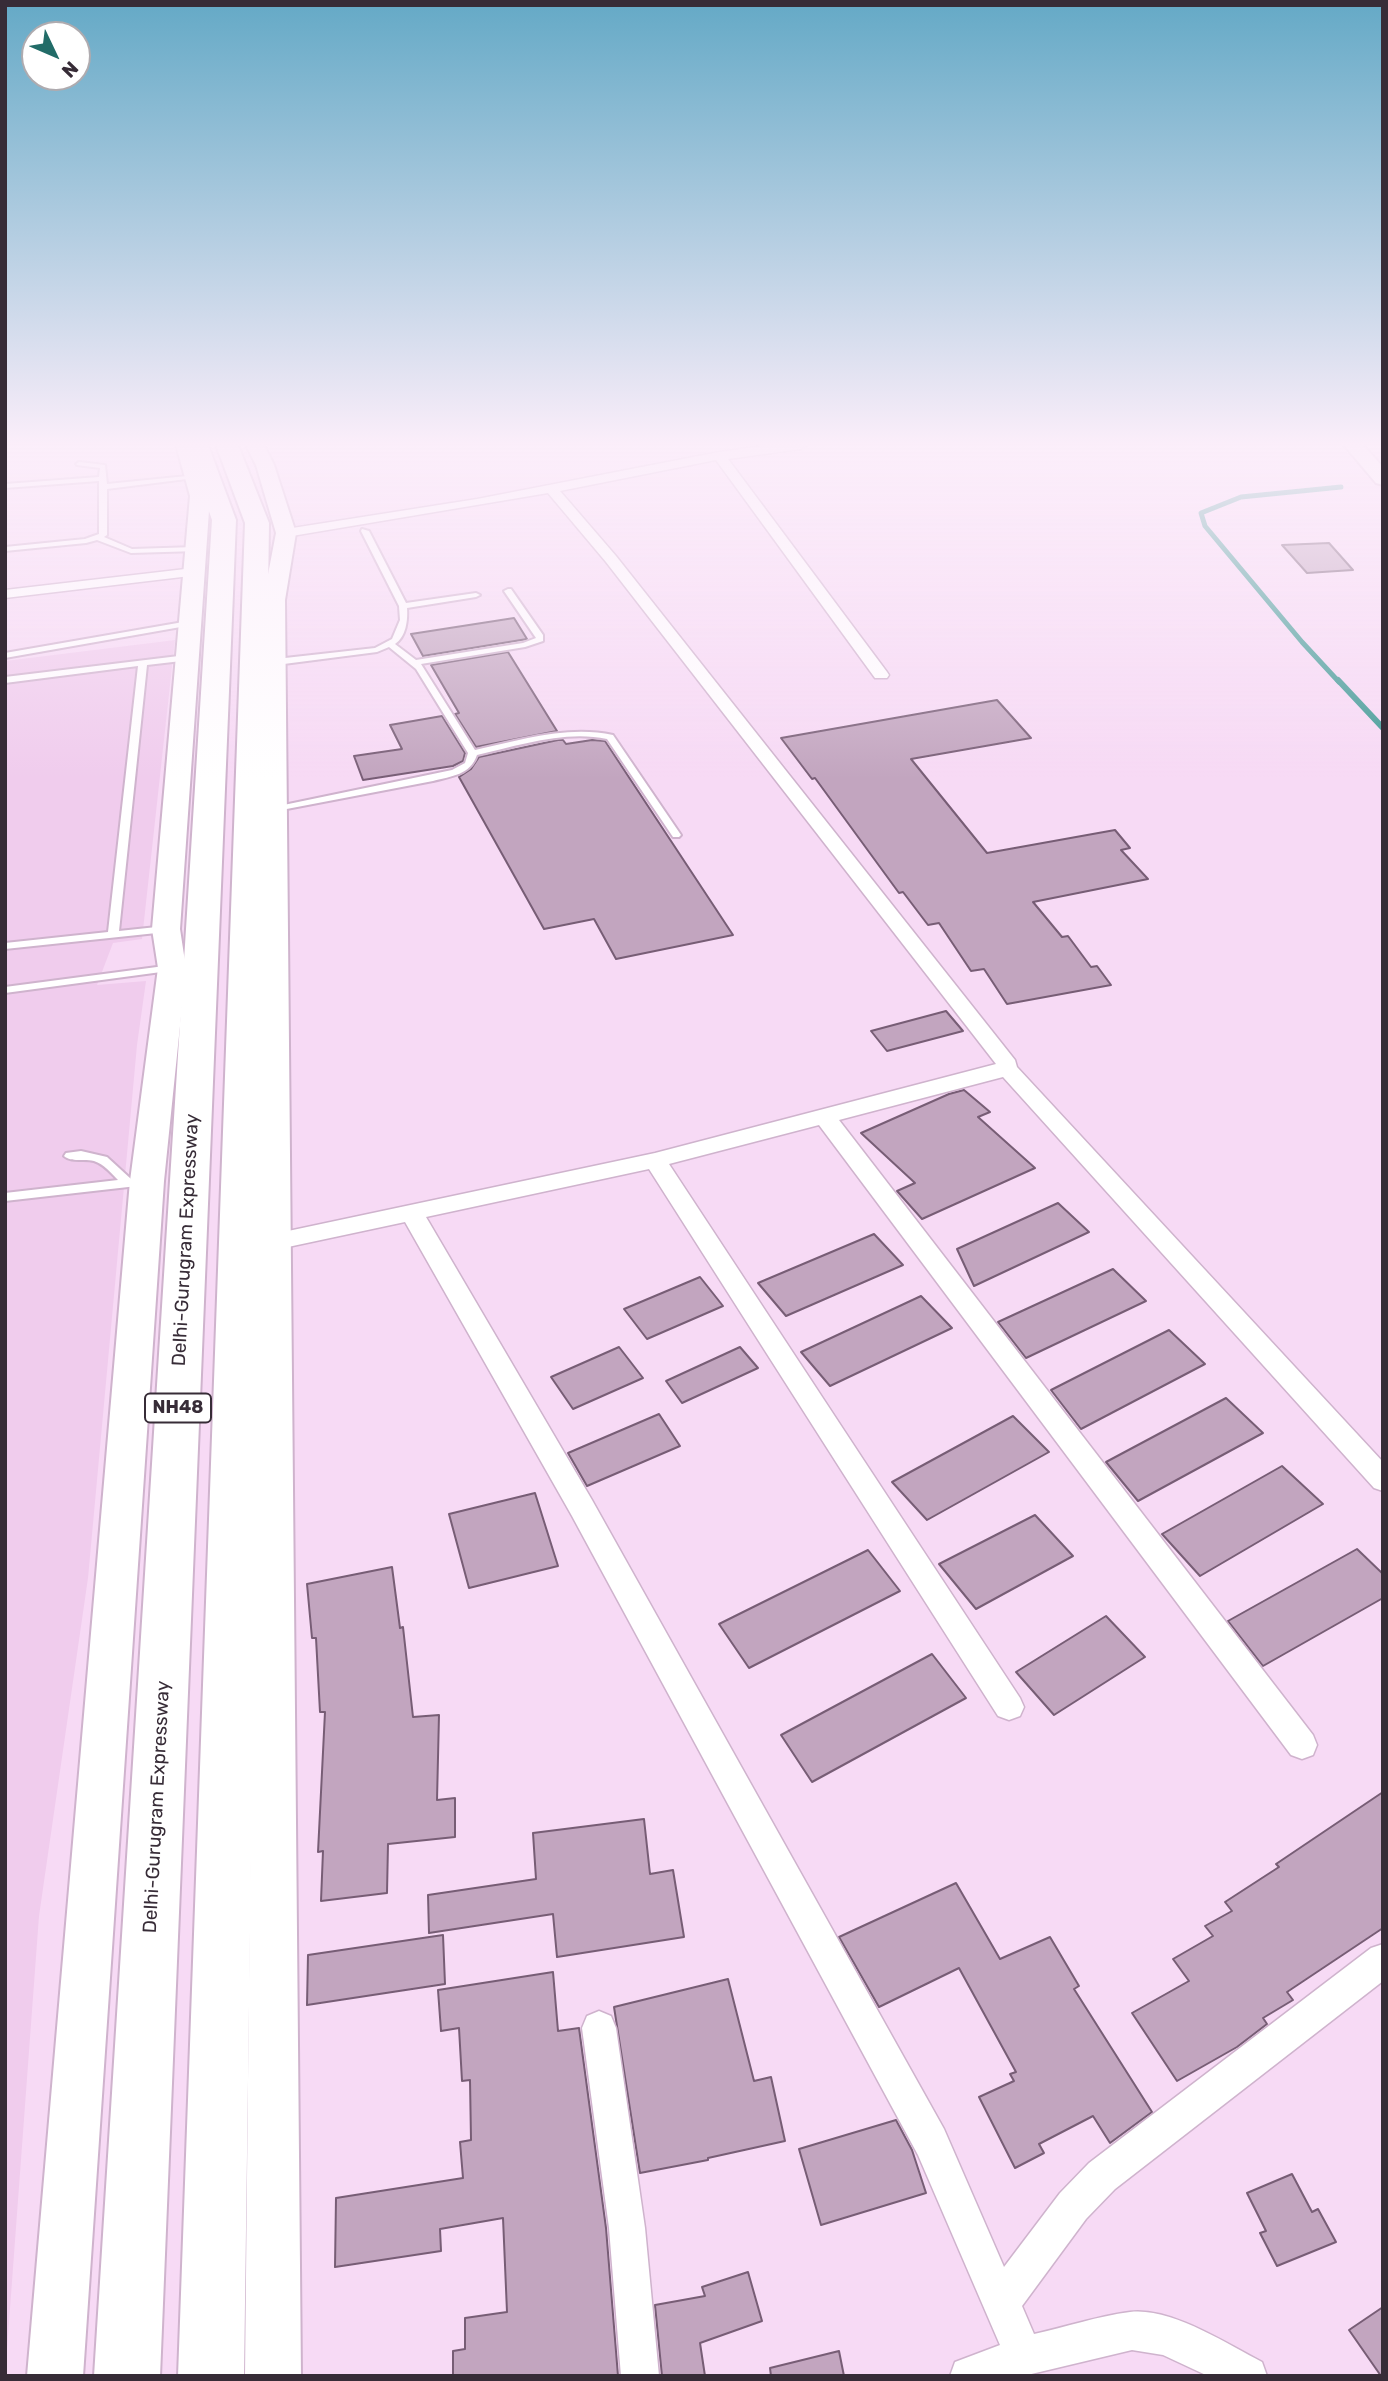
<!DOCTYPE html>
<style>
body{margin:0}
#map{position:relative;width:1388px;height:2381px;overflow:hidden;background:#f7daf5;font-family:Rubik,sans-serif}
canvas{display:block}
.frame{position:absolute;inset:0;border:7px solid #372c37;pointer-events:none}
.north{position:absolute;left:21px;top:21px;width:70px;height:70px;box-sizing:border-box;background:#fff;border:2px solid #afabaf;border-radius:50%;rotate:134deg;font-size:19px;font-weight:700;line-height:28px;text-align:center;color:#372c37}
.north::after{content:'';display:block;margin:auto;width:24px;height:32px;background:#226c68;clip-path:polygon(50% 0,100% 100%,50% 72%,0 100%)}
</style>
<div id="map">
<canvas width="1388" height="2381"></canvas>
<div class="frame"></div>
<div class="north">N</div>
</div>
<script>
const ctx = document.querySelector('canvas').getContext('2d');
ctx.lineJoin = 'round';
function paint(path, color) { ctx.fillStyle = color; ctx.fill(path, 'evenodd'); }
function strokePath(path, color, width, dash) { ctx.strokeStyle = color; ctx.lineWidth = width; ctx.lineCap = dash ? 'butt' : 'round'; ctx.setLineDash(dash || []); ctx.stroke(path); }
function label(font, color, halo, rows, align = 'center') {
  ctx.font = font + ' Rubik,sans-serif'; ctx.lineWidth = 5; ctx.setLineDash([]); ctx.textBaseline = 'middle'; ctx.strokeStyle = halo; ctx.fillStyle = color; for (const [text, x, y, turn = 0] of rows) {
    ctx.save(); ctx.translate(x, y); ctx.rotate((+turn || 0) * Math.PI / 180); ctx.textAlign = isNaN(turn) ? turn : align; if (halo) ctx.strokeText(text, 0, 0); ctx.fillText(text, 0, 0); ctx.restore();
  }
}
paint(new Path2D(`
 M 175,640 L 142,939 L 113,943 L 97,985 L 146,981 L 137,1045 L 88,1578 L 39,1916 L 5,2376 L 5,661 Z`), '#f0cced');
strokePath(new Path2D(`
 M 1339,682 L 1302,642 L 1205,526 L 1201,513 L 1241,497 L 1341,487`), '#3e9994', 5);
strokePath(new Path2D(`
 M 1338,680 L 1383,728`), '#3e9994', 6);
const building = new Path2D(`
 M 1329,543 L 1353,570 L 1307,573 L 1282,545 Z
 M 514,618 L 527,639 L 423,656 L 411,634 Z
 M 508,652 L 557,731 L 476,747 L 455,714 L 459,713 L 431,665 Z
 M 997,700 L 1031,738 L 911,759 L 987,853 L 1115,830 L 1130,848 L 1121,850 L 1148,879 L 1033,902 L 1062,937 L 1068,936 L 1091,967 L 1097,966 L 1111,985 L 1007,1004 L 984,969 L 971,971 L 939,923 L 928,925 L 903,892 L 899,893 L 815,778 L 812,779 L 781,738 Z
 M 442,716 L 465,753 L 463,761 L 453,766 L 363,780 L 354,756 L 402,749 L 390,725 Z
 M 558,740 L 563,740 L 566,744 L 592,740 L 605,741 L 733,935 L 616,959 L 594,919 L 544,929 L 459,777 L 471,769 L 479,757 Z
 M 946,1011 L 963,1031 L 887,1051 L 871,1031 Z
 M 964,1090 L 990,1112 L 978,1117 L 1035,1168 L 922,1219 L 897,1191 L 915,1183 L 861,1133 L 949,1094 Z
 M 1058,1203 L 1089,1232 L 974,1286 L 957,1249 Z
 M 874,1234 L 903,1265 L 786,1316 L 758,1283 Z
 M 1113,1269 L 1146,1301 L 1026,1358 L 998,1322 Z
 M 700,1277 L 723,1306 L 647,1339 L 624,1309 Z
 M 921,1296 L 952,1328 L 830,1386 L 801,1352 Z
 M 1169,1330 L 1205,1364 L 1081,1429 L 1051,1390 Z
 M 619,1347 L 643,1378 L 573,1409 L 551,1377 Z
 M 740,1347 L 758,1368 L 682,1403 L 666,1381 Z
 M 1226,1398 L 1263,1433 L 1138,1501 L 1106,1462 Z
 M 659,1414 L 680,1446 L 587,1486 L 568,1453 Z
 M 1013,1416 L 1049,1452 L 927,1520 L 892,1482 Z
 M 1282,1466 L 1323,1504 L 1200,1576 L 1162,1534 Z
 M 535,1493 L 558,1566 L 469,1588 L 449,1514 Z
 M 1035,1515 L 1073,1556 L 976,1609 L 939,1564 Z
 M 1357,1549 L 1383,1574 L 1383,1598 L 1263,1666 L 1228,1621 Z
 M 868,1550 L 900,1591 L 749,1668 L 719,1624 Z
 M 392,1567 L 400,1628 L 403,1627 L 413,1717 L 439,1715 L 437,1800 L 455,1798 L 455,1837 L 388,1844 L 387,1893 L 321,1901 L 323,1851 L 318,1852 L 325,1712 L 320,1712 L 316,1638 L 312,1638 L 307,1584 Z
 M 1106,1616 L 1145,1657 L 1054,1715 L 1016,1672 Z
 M 932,1654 L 966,1698 L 812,1782 L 781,1735 Z
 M 1383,1792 L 1383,1928 L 1287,1992 L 1293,2000 L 1263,2018 L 1267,2024 L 1237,2047 L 1177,2081 L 1132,2013 L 1189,1981 L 1173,1959 L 1213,1936 L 1205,1926 L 1232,1911 L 1225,1902 L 1279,1867 L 1276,1864 Z
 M 644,1819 L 650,1874 L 673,1870 L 684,1937 L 557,1957 L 553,1914 L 429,1933 L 428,1895 L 536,1879 L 533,1833 Z
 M 956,1883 L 1000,1959 L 1050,1937 L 1079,1986 L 1074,1989 L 1152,2112 L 1110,2143 L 1093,2116 L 1039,2144 L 1044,2153 L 1015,2168 L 979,2097 L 1014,2081 L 1010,2074 L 1016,2072 L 959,1968 L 879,2007 L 839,1937 Z
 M 443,1935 L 445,1984 L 307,2005 L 308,1955 Z
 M 553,1972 L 558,2031 L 579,2028 L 606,2228 L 618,2376 L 453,2376 L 453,2351 L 465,2349 L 465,2318 L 507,2312 L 503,2218 L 440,2229 L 441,2251 L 335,2267 L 336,2198 L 463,2178 L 460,2142 L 471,2140 L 470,2080 L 462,2081 L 459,2028 L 441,2031 L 438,1990 Z
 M 728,1979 L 754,2081 L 771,2077 L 785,2141 L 708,2158 L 708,2160 L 640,2173 L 614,2007 Z
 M 896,2120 L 912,2150 L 926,2193 L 821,2225 L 799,2149 Z
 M 1292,2174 L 1312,2212 L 1318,2209 L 1336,2242 L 1277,2266 L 1260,2233 L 1266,2231 L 1247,2193 Z
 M 748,2272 L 762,2321 L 700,2343 L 705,2376 L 662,2376 L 655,2305 L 705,2296 L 702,2287 Z
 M 1383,2307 L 1383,2376 L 1381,2376 L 1349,2330 Z
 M 839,2351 L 844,2376 L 771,2376 L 770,2368 Z`);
paint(building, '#c2a5bf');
strokePath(building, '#775d75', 2);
const lane = new Path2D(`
 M 79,462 L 105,465 L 107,484 L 197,475 L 199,476 L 195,478 L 107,489 L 107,535 L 104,537 L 132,549 L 195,547 L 199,549 L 198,551 L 131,553 L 97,540 L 86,543 L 5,551 L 5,547 L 85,539 L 99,534 L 99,481 L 5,488 L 5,484 L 99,477 L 100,468 L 77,465 L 76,464 Z
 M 362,529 L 369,531 L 406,603 L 476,593 L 480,595 L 476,597 L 407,608 C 408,620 406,637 395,644 L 416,660 L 523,643 L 536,638 L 504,591 L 508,589 L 511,589 L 543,635 L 543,641 L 525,647 L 421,664 L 475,750 C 520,740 568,725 613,735 L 681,835 L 679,837 L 673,837 L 607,739 C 564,730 518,746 477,755 C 470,775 452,776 433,781 L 271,812 L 271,808 L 274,807 L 452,770 L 465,763 L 468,753 L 416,669 L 389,647 L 377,652 L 276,665 L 272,662 L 276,659 L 375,648 L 392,639 L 400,620 L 399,606 L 361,531 Z
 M 189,621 L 192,621 L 192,625 L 5,658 L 5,653 Z
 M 187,655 L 190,656 L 190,660 L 147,665 L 119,931 L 166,926 L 171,929 L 166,932 L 5,949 L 5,943 L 108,932 L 138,666 L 5,683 L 5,677 Z
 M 172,965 L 177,968 L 176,970 L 5,993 L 5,987 Z
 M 81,1151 L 107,1157 L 131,1179 L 146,1177 L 152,1181 L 146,1185 L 5,1201 L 5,1193 L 118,1180 C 111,1173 104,1164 94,1161 C 83,1158 72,1163 64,1156 L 66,1153 Z`);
const street = new Path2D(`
 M 771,445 L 807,445 L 801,449 L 728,459 L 887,672 L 889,675 L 887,678 L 875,678 L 716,460 L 560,491 L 616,556 L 1015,1060 L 1017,1067 L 1383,1462 L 1383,1491 L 1374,1488 L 1003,1077 L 839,1120 L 1313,1735 L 1317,1745 L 1313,1755 L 1302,1759 L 1291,1755 L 819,1125 L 669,1164 L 1020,1698 L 1024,1707 L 1020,1716 L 1009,1720 L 998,1716 L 649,1169 L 426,1217 L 592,1500 L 944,2129 L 1004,2267 L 1060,2193 L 1089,2163 L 1371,1948 L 1383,1944 L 1383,1981 L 1115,2189 L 1086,2219 L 1022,2306 L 1034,2334 C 1066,2327 1098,2316 1130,2312 C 1171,2307 1227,2344 1262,2362 L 1267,2376 L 1208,2376 L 1163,2355 L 1132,2350 L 1023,2376 L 950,2376 L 955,2362 L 1000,2345 L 918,2155 L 572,1516 L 405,1222 L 274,1250 L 266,1248 L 262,1242 L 266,1236 L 274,1234 L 655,1153 L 996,1064 L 606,562 L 548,493 L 286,537 L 279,533 L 286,529 L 477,499 L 719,452 Z
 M 194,568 L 201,572 L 199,575 L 5,598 L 5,590 Z
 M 599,2011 L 611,2016 L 616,2028 L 645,2228 L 659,2376 L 621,2376 L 609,2228 L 582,2028 L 587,2016 Z`);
const secondary = new Path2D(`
 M 176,445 L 194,445 L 210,496 L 180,929 L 186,968 L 164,1181 L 83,2376 L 27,2376 L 130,1181 L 158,968 L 152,929 L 190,496 Z
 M 246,445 L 264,445 L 274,465 L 296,533 L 285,600 L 301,2376 L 245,2376 L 263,600 L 276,533 L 256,465 Z
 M 1344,445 L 1363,445 L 1383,467 L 1383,485 L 1376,483 Z`);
const highway = new Path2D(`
 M 186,445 L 208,445 L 236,520 L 160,2376 L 94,2376 L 212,520 Z
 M 216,445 L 238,445 L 269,523 L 244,2376 L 178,2376 L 245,523 Z`);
strokePath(lane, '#cfb3cd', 4);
strokePath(street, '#cfb3cd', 3);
strokePath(secondary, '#cfb3cd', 4);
strokePath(highway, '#cfb3cd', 4);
paint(lane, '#fff');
paint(street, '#fff');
paint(secondary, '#fff');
paint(highway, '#fff');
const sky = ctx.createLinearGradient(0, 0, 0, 779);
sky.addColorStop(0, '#64a9c6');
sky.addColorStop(0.57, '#fbeefa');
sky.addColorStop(1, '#fbeefa00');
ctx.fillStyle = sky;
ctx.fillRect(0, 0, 1388, 779);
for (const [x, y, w] of [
 [178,1408,66]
]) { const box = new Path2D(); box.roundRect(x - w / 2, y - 14.5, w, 29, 5); ctx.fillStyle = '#fff'; ctx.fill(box); strokePath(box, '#372c37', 2); }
label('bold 18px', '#372c37', null, [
 ["NH48",178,1408]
]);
label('19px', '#372c37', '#fff', [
 ["Delhi-Gurugram Expressway",186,1240,-87],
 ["Delhi-Gurugram Expressway",157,1807,-87]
]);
</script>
